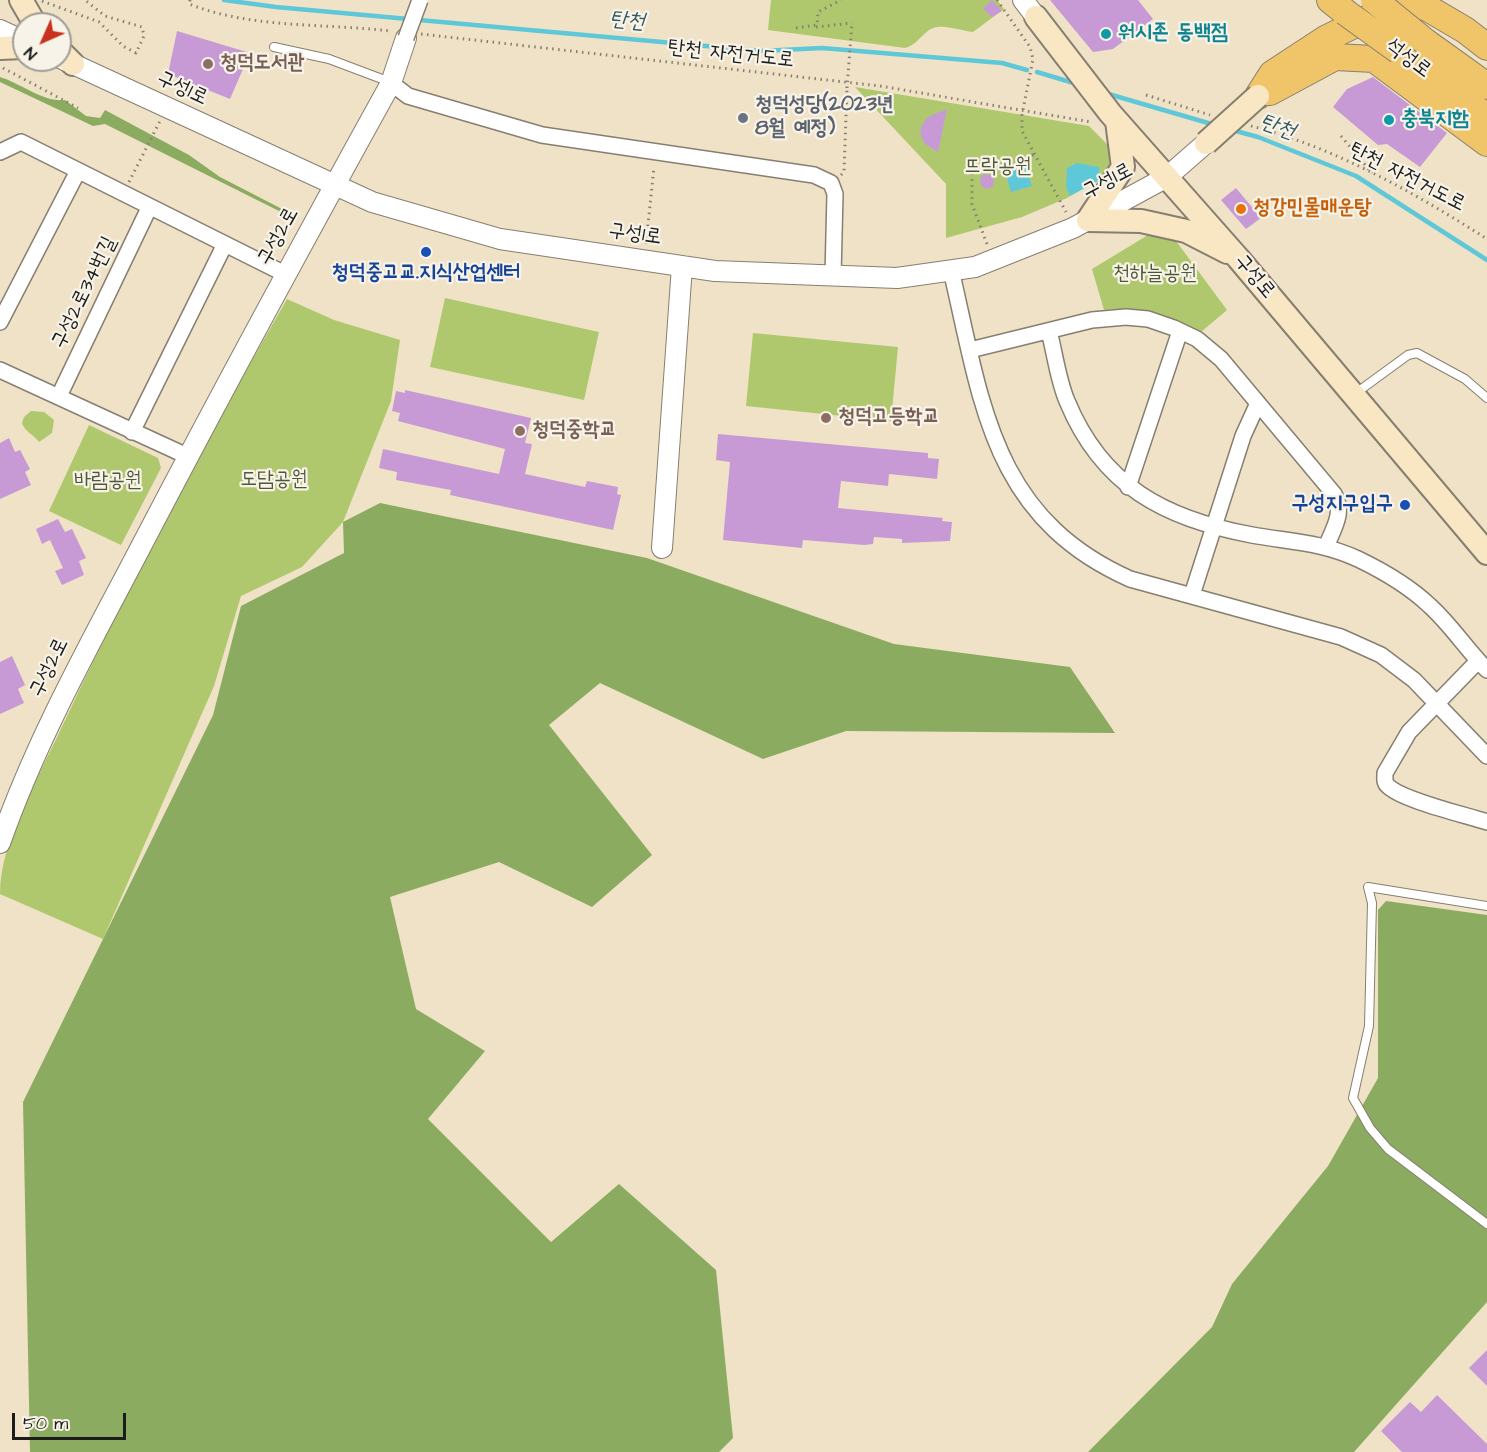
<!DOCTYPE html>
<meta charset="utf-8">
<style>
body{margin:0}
#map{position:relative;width:1487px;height:1452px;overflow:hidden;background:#f0e2c6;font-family:"Architects Daughter",sans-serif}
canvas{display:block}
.north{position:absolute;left:12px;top:12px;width:60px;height:60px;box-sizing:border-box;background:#f7f3e8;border:2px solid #9f9d96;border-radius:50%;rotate:225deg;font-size:16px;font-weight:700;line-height:24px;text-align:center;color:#1c1c1c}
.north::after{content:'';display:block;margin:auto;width:21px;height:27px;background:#c8321e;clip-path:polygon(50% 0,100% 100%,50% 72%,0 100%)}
.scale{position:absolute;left:12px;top:1413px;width:114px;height:27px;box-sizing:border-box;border:3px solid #1c1c1c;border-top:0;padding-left:8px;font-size:18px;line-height:21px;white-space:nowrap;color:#1c1c1c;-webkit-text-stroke:4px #f7f3e8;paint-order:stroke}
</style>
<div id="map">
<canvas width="1487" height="1452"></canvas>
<div class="north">N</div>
<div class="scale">50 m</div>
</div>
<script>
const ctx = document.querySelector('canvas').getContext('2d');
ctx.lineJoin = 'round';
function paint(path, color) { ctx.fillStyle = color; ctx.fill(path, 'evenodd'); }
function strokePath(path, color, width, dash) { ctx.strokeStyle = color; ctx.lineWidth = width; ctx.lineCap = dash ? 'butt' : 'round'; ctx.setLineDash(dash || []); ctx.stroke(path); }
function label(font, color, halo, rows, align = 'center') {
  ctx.font = font + ' "Architects Daughter","Poor Story",sans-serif'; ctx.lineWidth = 4.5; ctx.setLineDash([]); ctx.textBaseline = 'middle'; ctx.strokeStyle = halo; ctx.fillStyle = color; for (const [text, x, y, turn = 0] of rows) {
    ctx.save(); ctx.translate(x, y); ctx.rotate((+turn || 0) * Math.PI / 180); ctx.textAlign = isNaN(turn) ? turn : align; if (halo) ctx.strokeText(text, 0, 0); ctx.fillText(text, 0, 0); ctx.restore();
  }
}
paint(new Path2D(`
 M 771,0 L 997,0 L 1004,9 L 973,32 C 962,31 949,26 938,27 C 924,28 919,45 905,48 L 768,30 Z
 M 855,87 L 1089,126 L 1112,149 L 1108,174 L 1067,198 L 1022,217 L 946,238 L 946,184 Z
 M 1153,232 L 1176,241 L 1227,310 L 1201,332 C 1165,315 1144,306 1104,310 L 1092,269 Z
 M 445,298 L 599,332 L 584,400 L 430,367 Z
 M 287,299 L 334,320 L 400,340 L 391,401 L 343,522 L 302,567 L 241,596 L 214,686 L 103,939 L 0,894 C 0,842 37,780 59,733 C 128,585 205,441 287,299 Z
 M 753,333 L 898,347 L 891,421 L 746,406 Z
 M 31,411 L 44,412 L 54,420 L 52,433 L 39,442 C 33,434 25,432 22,423 L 24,417 Z
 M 89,425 L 158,458 L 161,468 L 121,545 L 49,511 Z`), '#afc86d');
paint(new Path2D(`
 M 0,77 C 20,83 45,103 65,100 L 86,116 L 100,118 L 105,110 L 189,155 L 220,177 L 284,210 L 283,213 L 105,124 L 93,126 L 0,82 Z
 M 380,503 L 647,558 L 894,644 L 1070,667 L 1115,733 L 846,731 L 763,759 L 600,683 L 549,725 L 652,855 L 592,907 L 499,862 L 390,897 L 416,1009 L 485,1051 L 428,1119 L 551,1242 L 619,1184 L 716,1270 L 733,1438 L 719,1452 L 30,1452 L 23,1102 L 213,715 L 241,606 L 344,553 L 343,522 Z
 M 1386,901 L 1487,915 L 1487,1302 L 1354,1452 L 1088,1452 L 1212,1327 L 1232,1284 L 1328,1166 L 1378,1078 L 1378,910 Z`), '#8bac60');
paint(new Path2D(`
 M 1077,163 L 1099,167 L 1100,180 L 1070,196 L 1066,187 L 1067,168 Z
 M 1025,166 L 1032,186 L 1011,192 L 1005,172 Z`), '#5ec8d9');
strokePath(new Path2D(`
 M 224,0 L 276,7 L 761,51 L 822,48 L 1002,63 L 1027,70
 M 1037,72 L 1077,84
 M 1105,93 L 1215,125
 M 1232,130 L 1258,137 L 1356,176 L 1487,260`), '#5ec8d9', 4.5);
paint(new Path2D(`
 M 992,0 L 1002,11 L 992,17 L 983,9 Z
 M 1050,0 L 1138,0 L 1153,19 L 1113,49 L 1093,52 Z
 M 177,31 L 250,53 L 230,99 L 168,74 Z
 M 1373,77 L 1447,133 L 1420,167 L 1387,144 L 1378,145 L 1333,107 L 1347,89 Z
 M 947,109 L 938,152 L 925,144 L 920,134 L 921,128 L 925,120 L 932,115 Z
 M 984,174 L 990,175 L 994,179 L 993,187 L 986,189 L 981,185 L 980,178 Z
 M 1236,188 L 1261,218 L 1246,229 L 1221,200 Z
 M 405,390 L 531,418 L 525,443 L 532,444 L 525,474 L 585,487 L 587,481 L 618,487 L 617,494 L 621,495 L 613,530 L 450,495 L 451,490 L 396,480 L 397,472 L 379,468 L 383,449 L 499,474 L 505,449 L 398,421 L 400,413 L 392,411 L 396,391 L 405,393 Z
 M 718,434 L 928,453 L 928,458 L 939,459 L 937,479 L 889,474 L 888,486 L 841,481 L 838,508 L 943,518 L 942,521 L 952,522 L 950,541 L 902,543 L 902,539 L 874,537 L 873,544 L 864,545 L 803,540 L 802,548 L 723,540 L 730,462 L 716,460 Z
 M 9,438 L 15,452 L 20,450 L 30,469 L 25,472 L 31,485 L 0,499 L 0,443 Z
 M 58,519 L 65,532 L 72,529 L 86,558 L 79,561 L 84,575 L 62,585 L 55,571 L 63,568 L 50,540 L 42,544 L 36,529 Z
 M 12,656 L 25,685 L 18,689 L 24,703 L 0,714 L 0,662 Z
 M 1487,1350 L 1487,1386 L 1469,1368 Z
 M 1437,1395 L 1487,1444 L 1487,1452 L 1402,1452 L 1381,1431 L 1410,1402 L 1421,1412 Z`), '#c79ad6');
const service = new Path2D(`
 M 274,47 L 329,59 L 390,82
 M 1356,393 L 1408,355 L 1417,353 L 1465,379 L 1487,398
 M 1487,906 L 1368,887 L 1372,903 L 1369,1026 L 1353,1098 L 1370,1128 L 1388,1149 L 1487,1224`);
const minor = new Path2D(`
 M 391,83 L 408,96 L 542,135 L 814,175 L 831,183 L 835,194 L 833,276
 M 0,152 L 21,142 L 285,274
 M 951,270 C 982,402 991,517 1130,579 L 1341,637 L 1381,655 L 1414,680 L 1487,756
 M 0,322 L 78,171
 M 1049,331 C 1055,354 1058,380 1067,401 C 1102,486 1165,519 1252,535 C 1291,542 1321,542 1358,559 C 1383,571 1409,586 1430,606 C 1451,625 1467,650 1487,670
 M 970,350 L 1092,320 L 1126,317 L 1148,319 L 1174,328 L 1197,339 L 1221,359 L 1334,494 C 1345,513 1333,529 1326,547
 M 0,370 L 187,456
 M 59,396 L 149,208
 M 132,432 L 224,246
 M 1128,487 L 1180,331
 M 1192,595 L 1243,436 L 1258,403
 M 1478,661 L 1409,732 L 1385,773 C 1385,778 1384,783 1388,786 C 1401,800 1466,815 1487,822`);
const tertiary = new Path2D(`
 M 1023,0 L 1036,17
 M 0,30 L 24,41
 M 60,58 L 372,202 L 500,239 L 715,271 L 897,278 L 975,267 L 1073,228 L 1167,177 L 1206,143
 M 662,548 L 682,266
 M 0,843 C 38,735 94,637 146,537 C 226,384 308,233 391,83 L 406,38`);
const secondary = new Path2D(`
 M 21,0 L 35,24
 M 1036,17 L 1110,113 L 1238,258 L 1487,553
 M 0,48 L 24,47
 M 60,51 L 73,64
 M 1088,220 L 1141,221 L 1186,231 L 1227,252
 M 1088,220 L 1123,167 L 1117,121`);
const trunk = new Path2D(`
 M 1330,0 L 1345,12
 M 1427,43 L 1487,86
 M 1399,51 L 1487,117
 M 1270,92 L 1335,57 L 1374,59 L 1487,143
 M 1258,96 L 1272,74 L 1327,38 L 1379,13 L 1424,6 L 1465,30 L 1487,47`);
strokePath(service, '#867f71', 10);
strokePath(minor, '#867f71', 18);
strokePath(tertiary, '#867f71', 22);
strokePath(secondary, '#867f71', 26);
strokePath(trunk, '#867f71', 28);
strokePath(new Path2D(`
 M 190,0 L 189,4 C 253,29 323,23 390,31
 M 997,0 L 1030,47 L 1033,59 L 1022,115 L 1022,131 L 1066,212
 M 42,1 L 99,22 L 123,46 L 136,53 L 144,36 L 142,27 L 105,16 L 85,0
 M 816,27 L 852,23
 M 796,28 L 817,25 L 818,12 L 841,0
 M 421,34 L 880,86 L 1091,122
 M 3,68 L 78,108
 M 1146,95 L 1210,115
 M 1251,126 C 1334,147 1415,193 1487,239
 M 1341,136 L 1372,173
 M 841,175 L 844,172 L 847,88
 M 129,182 L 160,121
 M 646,244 L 654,167
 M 987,244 L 972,204 L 972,172 L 986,168 L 999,169 L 1035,154`), '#867f71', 3, [1.5, 4.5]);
strokePath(service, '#fff', 8);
strokePath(minor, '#fff', 15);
strokePath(tertiary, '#fff', 20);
strokePath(secondary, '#f9e7c3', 22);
strokePath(trunk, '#f0c469', 26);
const minorBridge = new Path2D(`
 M 406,38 L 420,0`);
const secondaryBridge = new Path2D(`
 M 1206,143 L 1258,96`);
const trunkBridge = new Path2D(`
 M 1374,0 L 1427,43
 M 1345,12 L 1399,51`);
strokePath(minorBridge, '#867f71', 18, []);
strokePath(secondaryBridge, '#867f71', 26, []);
strokePath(trunkBridge, '#867f71', 28, []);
strokePath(new Path2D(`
 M 847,88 L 852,23`), '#867f71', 3, [1.5, 4.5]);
strokePath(minorBridge, '#fff', 15);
strokePath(secondaryBridge, '#f9e7c3', 22);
strokePath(trunkBridge, '#f0c469', 26);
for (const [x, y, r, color] of [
 [1106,34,6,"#0f9aa8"],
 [208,64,6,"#8d6e63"],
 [743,118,6,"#6b7280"],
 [1389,120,6,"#0f9aa8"],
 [1241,209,6,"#e8710a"],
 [426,252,6,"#1a4fb4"],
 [826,418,6,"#8d6e63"],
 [520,431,6,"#8d6e63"],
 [1405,505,6,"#1a4fb4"]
]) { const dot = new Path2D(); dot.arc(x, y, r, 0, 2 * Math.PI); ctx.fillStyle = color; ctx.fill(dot); strokePath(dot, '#f7f3e8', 2); }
label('bold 21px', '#0d838f', '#f7f3e8', [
 ["워시존 동백점",1118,34],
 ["충북지함",1401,120]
], 'left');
label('21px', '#1c1c1c', '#f7f3e8', [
 ["탄천 자전거도로",731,55,6],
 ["석성로",1408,59,37],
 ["구성1로",182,89,25],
 ["탄천 자전거도로",1407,178,27],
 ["구성1로",1108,182,-28],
 ["구성1로",635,235,8],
 ["구성2로",279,237,-61],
 ["구성로",1254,277,50],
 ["구성2로34번길",85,293,-64],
 ["구성2로",50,668,-64]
]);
label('bold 21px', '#785e54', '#f7f3e8', [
 ["청덕도서관",220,64],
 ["청덕고등학교",838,418],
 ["청덕중학교",532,431]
], 'left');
label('bold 21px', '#5b616d', '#f7f3e8', [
 ["청덕성당(2023년",755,106],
 ["8월 예정)",755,130]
], 'left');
label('21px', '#4f5838', '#f7f3e8', [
 ["뜨락공원",998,168],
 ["천하늘공원",1155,275],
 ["도담공원",274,481],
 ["바람공원",108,482]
]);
label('bold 21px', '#c56008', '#f7f3e8', [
 ["청강민물매운탕",1253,209]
], 'left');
label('bold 21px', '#164399', '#f7f3e8', [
 ["청덕중고교.지식산업센터",426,274],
 ["구성지구입구",1393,505,"right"]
]);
label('italic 22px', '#33585e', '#f7f3e8', [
 ["탄천",627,22,5],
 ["탄천",1277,128,20]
]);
</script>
